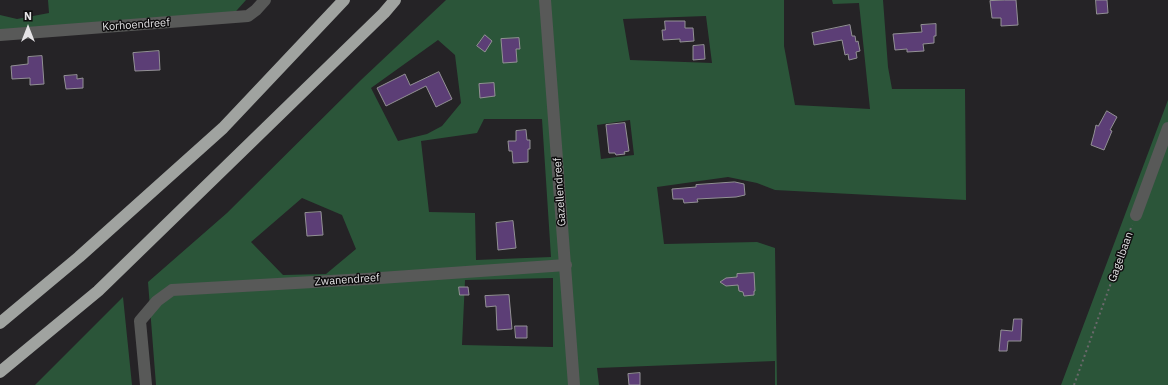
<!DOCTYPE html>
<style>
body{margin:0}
#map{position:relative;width:1168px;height:385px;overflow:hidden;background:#252326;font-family:"IBM Plex Sans",sans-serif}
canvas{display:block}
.north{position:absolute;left:8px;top:8px;width:40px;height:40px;-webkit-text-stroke:3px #0e0d0e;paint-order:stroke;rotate:0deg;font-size:11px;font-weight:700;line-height:16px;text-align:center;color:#e4e3e5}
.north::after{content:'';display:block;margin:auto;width:14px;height:18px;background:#e4e3e5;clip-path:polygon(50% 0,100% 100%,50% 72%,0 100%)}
</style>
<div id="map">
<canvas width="1168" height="385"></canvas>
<div class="north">N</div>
</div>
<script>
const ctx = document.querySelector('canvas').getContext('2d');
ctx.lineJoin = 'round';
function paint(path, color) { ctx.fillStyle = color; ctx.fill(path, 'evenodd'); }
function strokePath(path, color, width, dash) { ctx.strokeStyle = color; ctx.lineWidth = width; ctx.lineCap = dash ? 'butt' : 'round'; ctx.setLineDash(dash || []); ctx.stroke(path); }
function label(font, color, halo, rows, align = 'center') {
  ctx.font = font + ' "IBM Plex Sans",sans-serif'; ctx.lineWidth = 3; ctx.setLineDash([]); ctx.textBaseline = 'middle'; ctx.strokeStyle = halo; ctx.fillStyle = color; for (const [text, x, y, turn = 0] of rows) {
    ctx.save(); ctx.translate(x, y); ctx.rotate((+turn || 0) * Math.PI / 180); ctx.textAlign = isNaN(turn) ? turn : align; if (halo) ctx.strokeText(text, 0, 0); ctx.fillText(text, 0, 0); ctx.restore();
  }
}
paint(new Path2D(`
 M 48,0 L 246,0 L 229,19 L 0,40 L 0,15 L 17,19 L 49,13 Z
 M 446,0 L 784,0 L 784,46 L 795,105 L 870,109 L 859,3 L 833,4 L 832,0 L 883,0 L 888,67 L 892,89 L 965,89 L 966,200 L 775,190 L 757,183 L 728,177 L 657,187 L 664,244 L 757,242 L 775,248 L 777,385 L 775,385 L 775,361 L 597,368 L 599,385 L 156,385 L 148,282 L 227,213 L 361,80 ZM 706,16 L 712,63 L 630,60 L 623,19 ZM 438,40 L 455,55 L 461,103 L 442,126 L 427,134 L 398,141 L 371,88 ZM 484,119 L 542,119 L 551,257 L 476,260 L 475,213 L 429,212 L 421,141 L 477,133 ZM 630,120 L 634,155 L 601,159 L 597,125 ZM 302,198 L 342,215 L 356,249 L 326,274 L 283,275 L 251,242 ZM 553,278 L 553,347 L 462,345 L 465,280 Z
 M 1168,100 L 1168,385 L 1061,385 Z
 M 123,297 L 132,385 L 35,385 Z`), '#2b5539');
const building = new Path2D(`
 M 1005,0 L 1016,0 L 1018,25 L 1001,26 L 1001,18 L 992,18 L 990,1 Z
 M 1096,0 L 1107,0 L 1108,13 L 1097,14 Z
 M 665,21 L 685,21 L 685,28 L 693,28 L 694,41 L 680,42 L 680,39 L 663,40 L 662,30 L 665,30 Z
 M 936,24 L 936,36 L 934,36 L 934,43 L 923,44 L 924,51 L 907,52 L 907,49 L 895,50 L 893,34 L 922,32 L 921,25 Z
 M 850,25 L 852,36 L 855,36 L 856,42 L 858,41 L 860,51 L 856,52 L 857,58 L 849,60 L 848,54 L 845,55 L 842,40 L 814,45 L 812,33 Z
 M 485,35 L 492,41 L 485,52 L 477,46 Z
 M 519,38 L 520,49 L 516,49 L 517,62 L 503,63 L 501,39 Z
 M 704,45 L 705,59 L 693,60 L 693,46 Z
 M 159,51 L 160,70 L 135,71 L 133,53 Z
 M 42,56 L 44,84 L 30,85 L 30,78 L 12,79 L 11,66 L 28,64 L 28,57 Z
 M 439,72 L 452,99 L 436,107 L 426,86 L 386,106 L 377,88 L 405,74 L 410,85 Z
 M 77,75 L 77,79 L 83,78 L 83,88 L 66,89 L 64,76 Z
 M 494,83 L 495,96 L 480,98 L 479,84 Z
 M 1107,111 L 1117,117 L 1110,130 L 1112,131 L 1104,150 L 1091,145 L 1094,134 L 1096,125 L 1098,126 Z
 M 625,123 L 629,151 L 624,152 L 625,154 L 616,155 L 615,153 L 609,153 L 606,125 Z
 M 526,130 L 527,140 L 530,140 L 530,149 L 528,149 L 528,162 L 513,163 L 512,151 L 509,151 L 508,141 L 516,141 L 516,131 Z
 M 735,182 L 744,184 L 745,195 L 736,197 L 697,199 L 698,202 L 684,203 L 683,199 L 673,199 L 672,189 L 696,187 L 696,185 Z
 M 321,212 L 323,235 L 307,236 L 305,213 Z
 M 513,221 L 516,248 L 498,250 L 496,223 Z
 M 754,273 L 755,291 L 754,291 L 754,295 L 744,296 L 743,292 L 739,291 L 738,285 L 726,286 L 720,282 L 726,278 L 737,277 L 737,274 Z
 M 459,287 L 468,287 L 469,295 L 460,295 Z
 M 509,295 L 512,329 L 497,330 L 496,306 L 486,307 L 485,296 Z
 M 1014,319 L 1022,319 L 1021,341 L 1008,341 L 1007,351 L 999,351 L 1001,330 L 1012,331 Z
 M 515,326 L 527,326 L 527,338 L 516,338 Z
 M 640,373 L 640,385 L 629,385 L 628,374 Z`);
paint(building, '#5c3e76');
strokePath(building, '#939195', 1);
strokePath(new Path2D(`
 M 1074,385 L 1132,225`), '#6a686b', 2, [2, 3]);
strokePath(new Path2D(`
 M 545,0 L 574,385
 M 0,35 L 248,16 L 256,10 L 265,0
 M 1136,215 L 1168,128
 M 146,385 L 140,321 L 157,301 L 172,290 L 366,279 L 566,265`), '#585958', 12);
strokePath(new Path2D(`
 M 0,323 L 79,257 L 223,128 L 344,0
 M 0,372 L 98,291 L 384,13 L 395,0`), '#a0a3a0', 12);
label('11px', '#e4e3e5', '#0e0d0e', [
 ["Korhoendreef",136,25,-4],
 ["Gazellendreef",560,192,-94],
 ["Gagelbaan",1121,257,-70],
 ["Zwanendreef",347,280,-4]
]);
</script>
